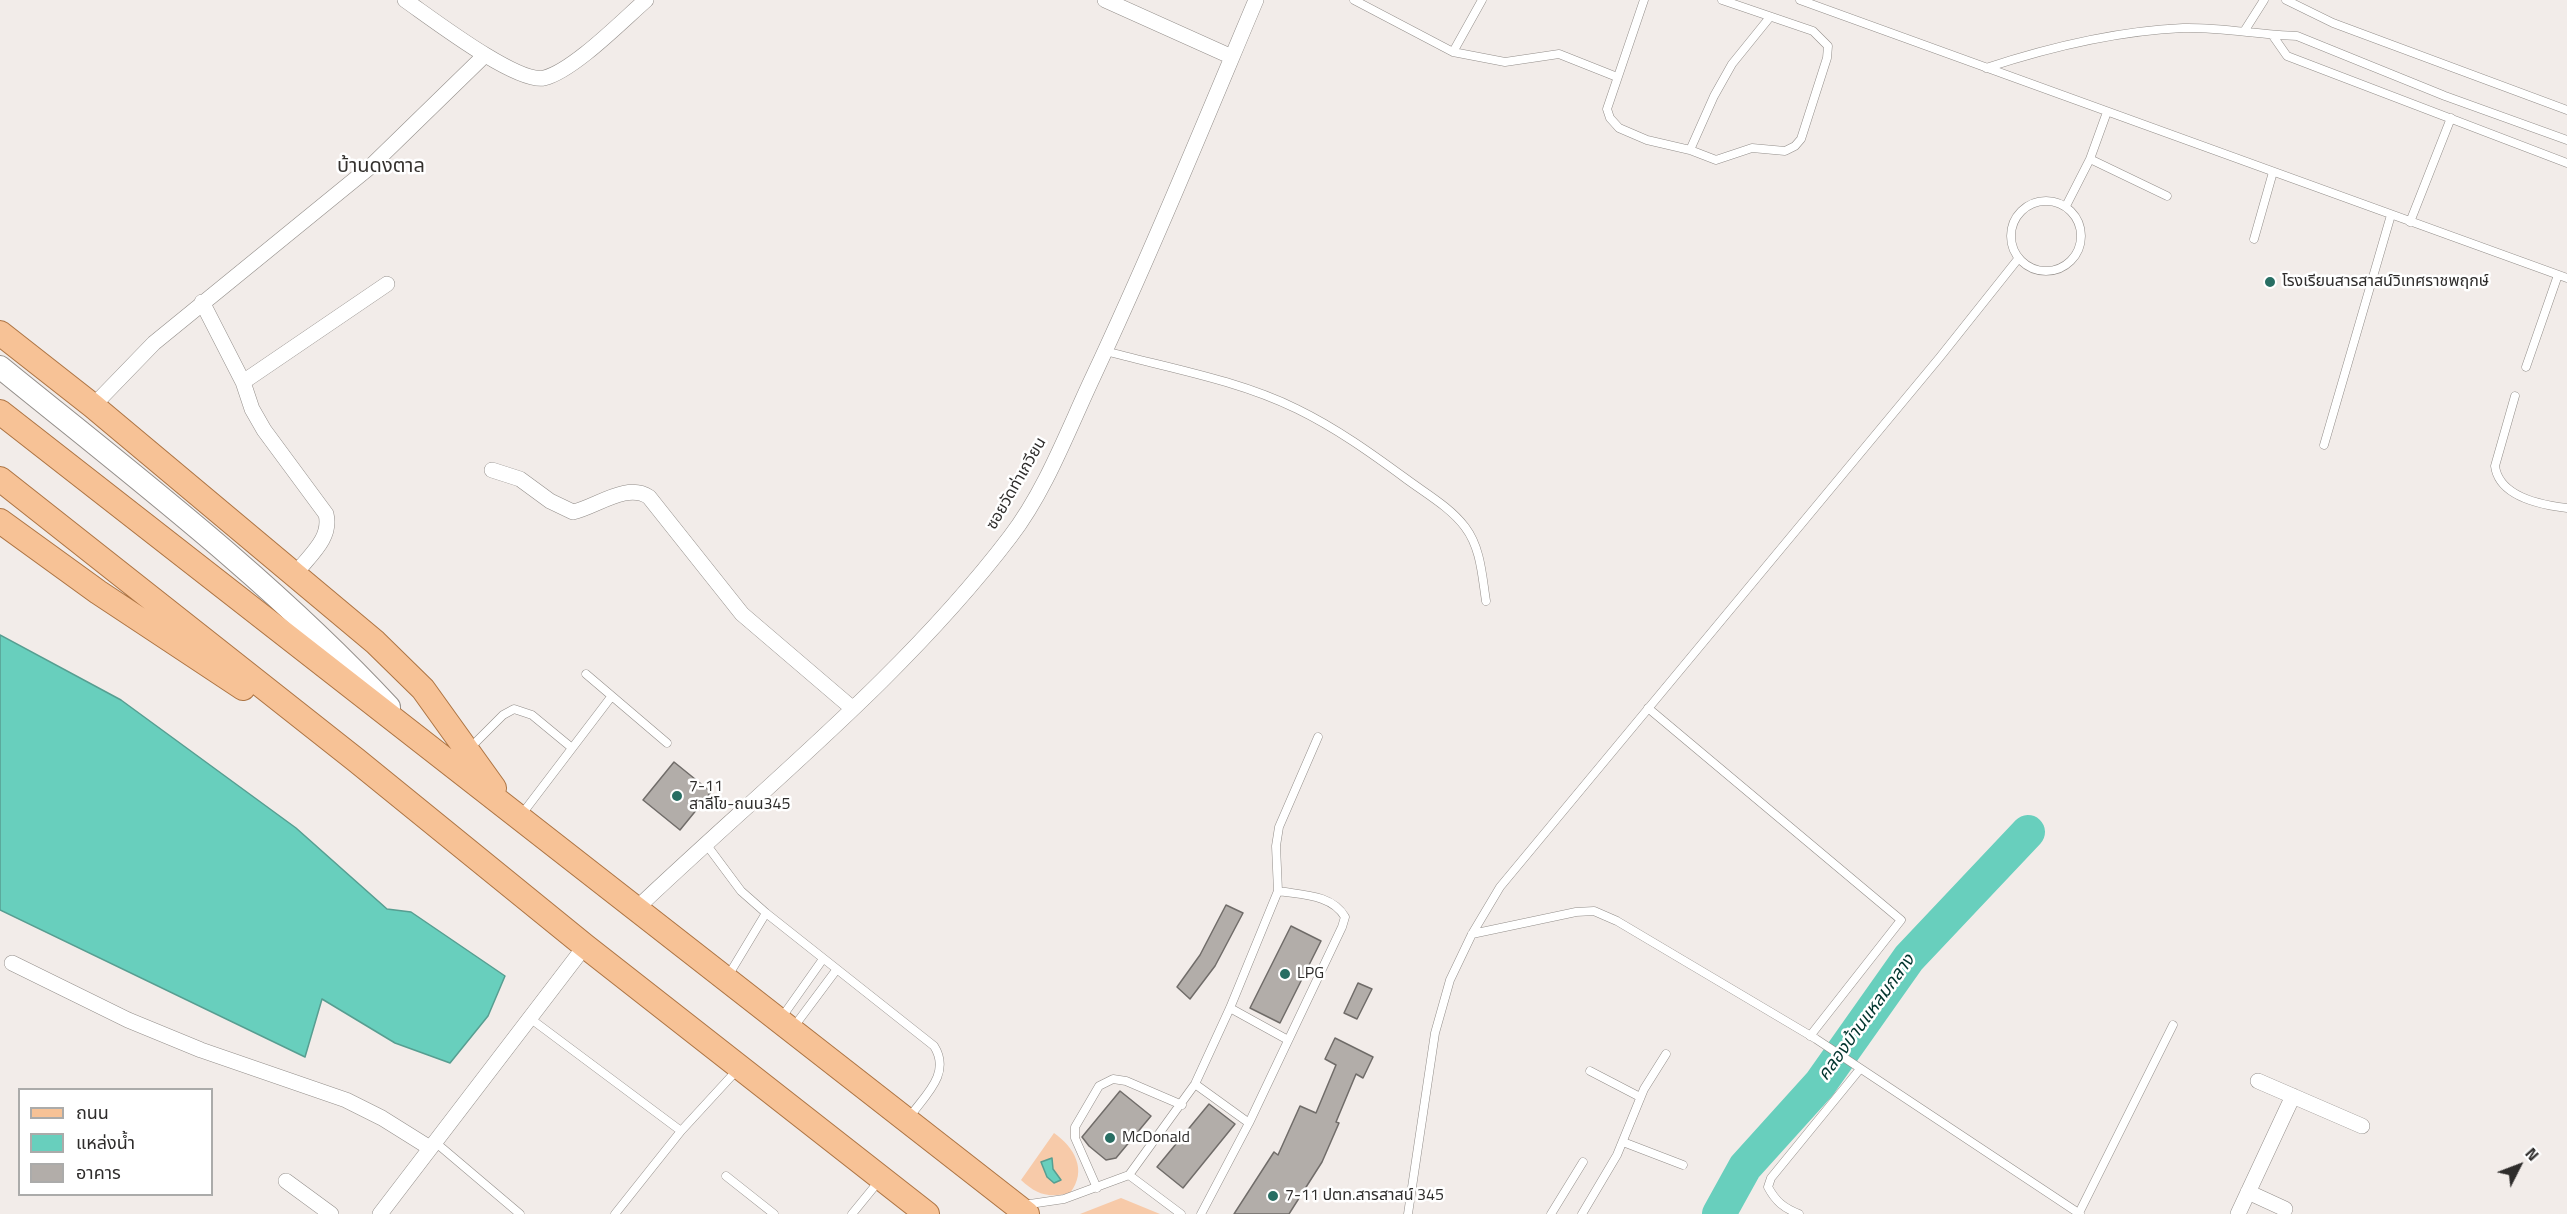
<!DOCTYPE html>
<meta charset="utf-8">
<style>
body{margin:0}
#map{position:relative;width:2567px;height:1214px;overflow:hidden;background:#f2ece9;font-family:"Titillium Web","Noto Sans Thai",sans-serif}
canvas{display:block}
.legend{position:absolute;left:18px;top:1088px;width:195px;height:108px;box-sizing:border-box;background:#fff;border:2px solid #ababaa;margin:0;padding:8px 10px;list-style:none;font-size:18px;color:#2e2c2b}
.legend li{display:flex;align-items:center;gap:12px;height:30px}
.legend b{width:30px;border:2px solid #ababaa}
.north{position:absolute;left:2489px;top:1136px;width:60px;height:60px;-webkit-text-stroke:4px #fff;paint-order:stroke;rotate:48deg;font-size:16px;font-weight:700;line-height:24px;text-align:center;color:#2e2c2b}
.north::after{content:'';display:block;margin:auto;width:21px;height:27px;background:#2e2c2b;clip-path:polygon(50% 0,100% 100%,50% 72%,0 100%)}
</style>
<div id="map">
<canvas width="2567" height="1214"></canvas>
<ul class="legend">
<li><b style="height:8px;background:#f7c296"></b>ถนน</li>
<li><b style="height:16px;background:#68cfbd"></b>แหล่งน้ำ</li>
<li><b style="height:16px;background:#b2ada9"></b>อาคาร</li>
</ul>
<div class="north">N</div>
</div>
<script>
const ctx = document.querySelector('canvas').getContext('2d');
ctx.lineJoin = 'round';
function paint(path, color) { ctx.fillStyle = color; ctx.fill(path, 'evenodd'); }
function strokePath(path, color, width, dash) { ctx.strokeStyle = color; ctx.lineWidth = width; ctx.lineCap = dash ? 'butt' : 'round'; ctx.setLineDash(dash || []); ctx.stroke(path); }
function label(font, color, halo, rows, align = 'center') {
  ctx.font = font + ' "Titillium Web","Noto Sans Thai",sans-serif'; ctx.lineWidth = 5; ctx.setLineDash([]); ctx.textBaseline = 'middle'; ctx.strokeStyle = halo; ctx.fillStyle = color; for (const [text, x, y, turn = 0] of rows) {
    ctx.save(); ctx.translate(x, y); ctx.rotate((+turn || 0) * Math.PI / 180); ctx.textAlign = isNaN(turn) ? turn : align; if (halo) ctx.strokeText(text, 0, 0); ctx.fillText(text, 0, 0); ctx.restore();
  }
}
paint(new Path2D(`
 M 1054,1133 C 1074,1147 1088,1170 1070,1193 C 1048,1198 1037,1195 1021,1180 Z
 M 1121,1198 L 1160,1214 L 1080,1214 Z`), '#f7caa9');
const water = new Path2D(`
 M 0,635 L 121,700 L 296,828 L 387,909 L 411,912 L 505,976 L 488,1016 L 450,1063 L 395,1043 L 322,999 L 305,1057 L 0,910 Z
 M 1052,1158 L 1053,1169 L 1061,1180 L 1054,1183 L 1047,1177 L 1041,1162 Z`);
paint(water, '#68cfbd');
strokePath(water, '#579e91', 1.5);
strokePath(new Path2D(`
 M 1719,1214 L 1745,1167 L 1820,1084 L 1909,958 L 2028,832`), '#68cfbd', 34);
const building = new Path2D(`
 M 674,762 L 711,792 L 680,830 L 643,800 Z
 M 1226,905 L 1243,913 L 1215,966 L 1190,999 L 1177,987 L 1200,955 Z
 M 1291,926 L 1321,941 L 1280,1023 L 1250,1008 Z
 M 1358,983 L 1372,989 L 1357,1019 L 1344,1013 Z
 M 1335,1038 L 1373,1057 L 1363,1078 L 1356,1074 L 1336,1122 L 1339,1123 L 1322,1162 L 1289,1214 L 1234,1214 L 1274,1152 L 1278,1155 L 1300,1106 L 1316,1113 L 1336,1065 L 1325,1059 Z
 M 1120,1091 L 1151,1116 L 1116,1158 L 1106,1160 L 1089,1146 L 1082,1137 Z
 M 1209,1104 L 1235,1124 L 1183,1188 L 1157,1167 Z`);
paint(building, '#b2ada9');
strokePath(building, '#706c69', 1.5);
const service = new Path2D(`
 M 1354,0 L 1453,52 L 1505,62 L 1559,54 L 1617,77
 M 1644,0 L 1607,109 L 1610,118 L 1619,128 L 1647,140 L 1690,150 L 1716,160 L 1752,148 L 1785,151 L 1795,146 L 1801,139 L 1827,58 L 1828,46 L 1813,31 L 1722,0
 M 1800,0 L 2567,278
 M 2286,0 L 2333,23 L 2567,110
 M 2245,30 L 2264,0
 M 2273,36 L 2287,56 L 2567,163
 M 1453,52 L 1482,0
 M 1986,68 C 2050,47 2115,31 2183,28 C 2221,27 2259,35 2297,36 L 2445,96 L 2567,140
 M 1690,150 L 1714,96 L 1732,64 L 1770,17
 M 2090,159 L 2167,196
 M2011 236a35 35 0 1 1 70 0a35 35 0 1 1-70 0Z
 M 2066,206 L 2090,159 L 2107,112
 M 2410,222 L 2451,118
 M 2254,239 L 2273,172
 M 1105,351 C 1169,368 1238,380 1297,409 C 1336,428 1371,453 1405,478 C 1425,493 1450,507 1465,527 C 1481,548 1482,576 1486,601
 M 2526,367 L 2558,275
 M 2515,396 L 2495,466 C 2499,497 2541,505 2567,508
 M 2324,445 L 2391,215
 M 586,674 L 667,743
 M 1648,708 L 1901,920 L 1810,1036
 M 469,749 L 503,715 L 514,709 L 532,715 L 572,748
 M 522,814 L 611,697
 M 706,844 L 741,891 L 766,913 L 934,1046 C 952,1074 924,1096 908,1119
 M 1472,934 L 1576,912 L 1594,911 L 1617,921 L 1816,1039 L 2080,1214
 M 728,976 L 766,913
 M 1230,1008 L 1288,1040
 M 782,1017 L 823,959
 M 531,1019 L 681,1131
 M 793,1028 L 837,969
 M 1590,1071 L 1640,1097
 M 1195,1084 L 1249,1123
 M 435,1142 L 520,1214
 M 1623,1142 L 1683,1165
 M 1129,1175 L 1195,1084 L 1230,1008 L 1278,891 L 1276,846 L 1279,827 L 1318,737
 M 726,1176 L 774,1214
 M 1097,1188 L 1075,1138 L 1075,1127 L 1099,1086 L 1113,1079 L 1126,1081 L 1182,1105
 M 1023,1205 L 1064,1199 L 1129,1175 L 1181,1214
 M 2079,1213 L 2173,1025
 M 615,1214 L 681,1131 L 738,1069
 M 852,1214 L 879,1181
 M 1201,1214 L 1249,1123 L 1342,927 L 1345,917 C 1332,894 1301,895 1278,891
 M 1408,1214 L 1435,1033 L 1450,980 L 1472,934 L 1500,887 L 1940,357 L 2018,259
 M 1551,1214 L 1583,1162
 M 1582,1214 L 1617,1155 L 1644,1089 L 1666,1054
 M 1799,1214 C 1784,1208 1776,1202 1768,1187 L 1771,1178 L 1860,1069`);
const minor = new Path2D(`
 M 405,0 C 431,18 517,84 544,78 C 573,71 622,21 646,0
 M 1105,0 L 1232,57
 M 202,302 L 243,382
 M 93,406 L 154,343 L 370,167 L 485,55
 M 492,470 L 520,479 L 550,501 L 573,512 C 596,507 627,482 649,497 L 742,614 L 852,708
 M 296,573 C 310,555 332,538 326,514 L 264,430 L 252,409 L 243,382 L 387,284
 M 636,909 C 762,789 905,675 1010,537 C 1046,490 1068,430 1093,377 C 1151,253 1203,126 1256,0
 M 12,963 L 128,1020 L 201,1050 L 346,1100 L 382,1118 L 430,1148
 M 2258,1081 L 2362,1126
 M 286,1181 L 331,1214
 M 2248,1192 L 2285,1209
 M 380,1214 L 585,946
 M 2238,1214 L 2293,1096`);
const secondary = new Path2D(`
 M 0,367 C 133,475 272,581 389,707`);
const primary = new Path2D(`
 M 0,333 L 93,406 L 375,642 L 423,689 L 494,788
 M 0,412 L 1027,1214
 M 0,479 L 356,760 L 585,946 L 927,1214
 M 0,521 L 98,592 L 243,688`);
strokePath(service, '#938e8a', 9);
strokePath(minor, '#938e8a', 16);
strokePath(secondary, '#938e8a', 24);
strokePath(primary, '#ad7443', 26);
strokePath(service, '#fff', 8);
strokePath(minor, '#fff', 15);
strokePath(secondary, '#fff', 22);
strokePath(primary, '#f7c296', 24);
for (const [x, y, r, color] of [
 [2270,282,6,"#286e63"],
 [677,796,6,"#286e63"],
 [1285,974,6,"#286e63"],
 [1110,1138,6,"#286e63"],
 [1273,1196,6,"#286e63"]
]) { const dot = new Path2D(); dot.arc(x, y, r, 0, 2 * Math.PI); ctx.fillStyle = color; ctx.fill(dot); strokePath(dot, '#fff', 2); }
label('16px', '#2e2c2b', '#fff', [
 ["โรงเรียนสารสาสน์วิเทศราชพฤกษ์",2282,282],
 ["7-11",689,787],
 ["สาลีโข-ถนน345",689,805],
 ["LPG",1297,974],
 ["McDonald",1122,1138],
 ["7-11 ปตท.สารสาสน์ 345",1285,1196]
], 'left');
label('16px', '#2e2c2b', '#fff', [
 ["ซอยวัดท่าเกวียน",1017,484,-60]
]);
label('italic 18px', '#02352e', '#fff', [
 ["คลองบ้านแหลมกลาง",1867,1018,-54]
]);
label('20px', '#34312e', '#fff', [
 ["บ้านดงตาล",381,167]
]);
</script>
